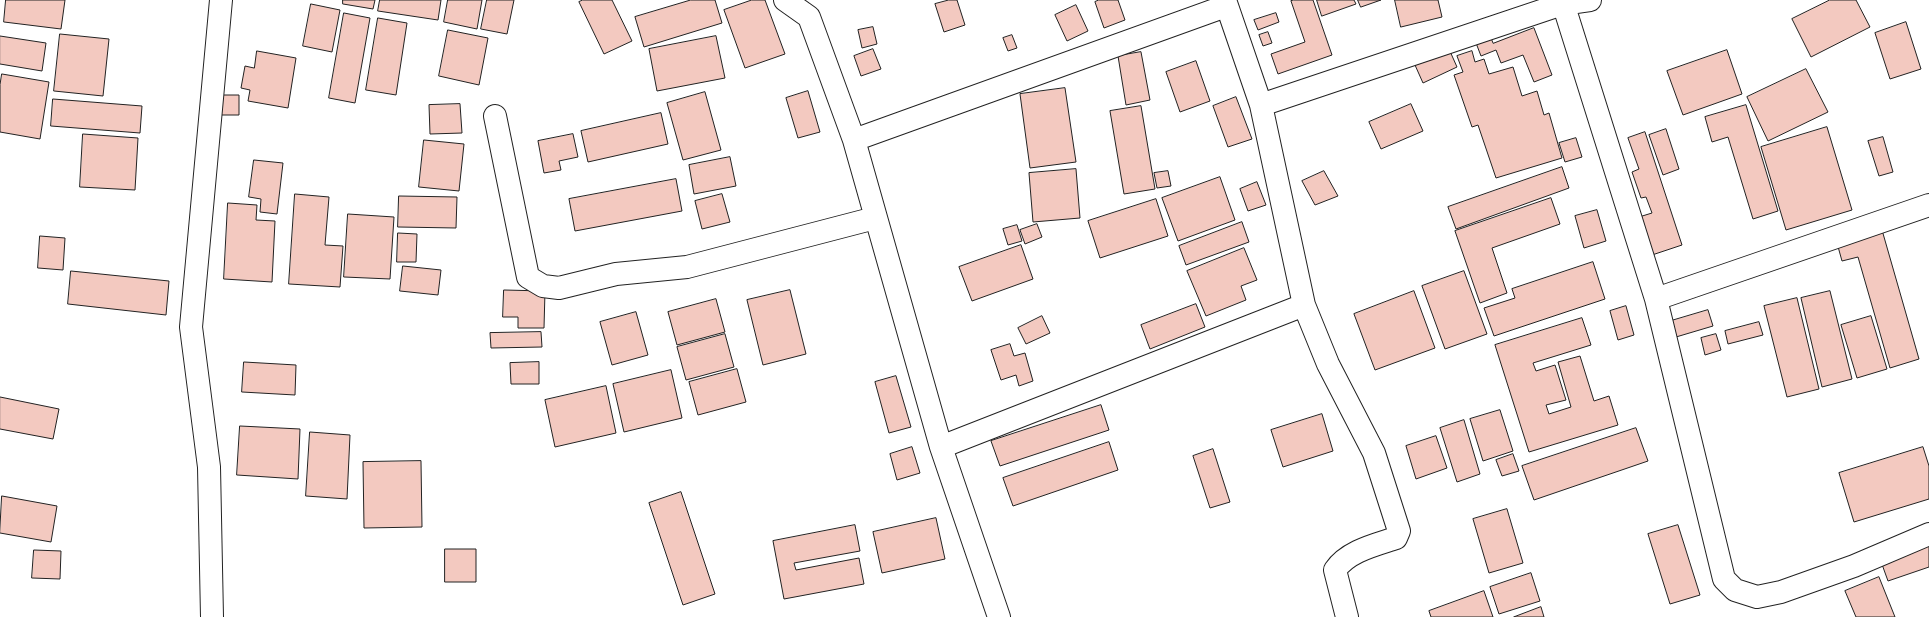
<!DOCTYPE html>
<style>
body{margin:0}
canvas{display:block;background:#fff}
</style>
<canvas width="1929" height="617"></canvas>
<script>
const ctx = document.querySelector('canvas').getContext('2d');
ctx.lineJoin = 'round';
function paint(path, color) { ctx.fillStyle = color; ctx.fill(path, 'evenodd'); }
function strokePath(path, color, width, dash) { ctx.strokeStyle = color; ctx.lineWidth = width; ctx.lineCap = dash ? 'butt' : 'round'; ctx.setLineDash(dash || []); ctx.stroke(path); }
const building = new Path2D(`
 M 6,0 L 65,0 L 61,29 L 4,22 Z
 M 343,0 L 375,0 L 373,9 L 343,4 Z
 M 380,0 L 441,0 L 438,20 L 378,11 Z
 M 448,0 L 482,0 L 477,29 L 444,22 Z
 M 487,0 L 514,0 L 507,34 L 481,29 Z
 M 583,0 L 612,0 L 632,41 L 604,54 L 579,2 Z
 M 691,0 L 715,0 L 722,23 L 644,47 L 635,17 Z
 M 752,0 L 765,0 L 785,54 L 745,68 L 724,10 Z
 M 949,0 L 957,0 L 965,25 L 944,32 L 935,4 Z
 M 1099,0 L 1118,0 L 1125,20 L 1104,28 L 1095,2 Z
 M 1294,0 L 1313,0 L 1332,55 L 1278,74 L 1271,54 L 1305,42 L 1291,1 Z
 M 1317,0 L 1354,0 L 1356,4 L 1322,16 Z
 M 1358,0 L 1381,0 L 1361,7 Z
 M 1395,0 L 1438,0 L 1442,17 L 1401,27 Z
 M 1830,0 L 1856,0 L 1870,27 L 1811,57 L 1792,19 Z
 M 311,4 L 340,10 L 332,52 L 303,46 Z
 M 1076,5 L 1088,31 L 1067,41 L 1055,15 Z
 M 344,13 L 370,18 L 355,103 L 329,98 Z
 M 1276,13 L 1279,22 L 1258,30 L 1254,20 Z
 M 378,18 L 407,23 L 396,95 L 366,90 Z
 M 1906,22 L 1921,69 L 1890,79 L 1875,33 Z
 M 873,27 L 877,44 L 862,48 L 858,30 Z
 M 1534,28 L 1552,75 L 1534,82 L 1523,55 L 1501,63 L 1496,50 L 1481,56 L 1476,43 L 1491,38 L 1493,43 Z
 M 448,30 L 488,38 L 479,85 L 439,76 Z
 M 1268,32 L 1272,43 L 1263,46 L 1259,35 Z
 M 60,34 L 109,39 L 103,96 L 54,91 Z
 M 1012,35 L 1017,48 L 1008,51 L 1003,38 Z
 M 0,36 L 46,43 L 42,71 L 0,64 Z
 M 716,36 L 725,78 L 657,91 L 649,49 Z
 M 873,49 L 881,69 L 861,76 L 854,56 Z
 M 1449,49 L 1457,67 L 1423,83 L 1415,65 Z
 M 1727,50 L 1742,94 L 1683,115 L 1667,71 Z
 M 257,51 L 296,58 L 288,108 L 248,101 L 250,90 L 241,88 L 245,66 L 254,68 Z
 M 1472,51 L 1475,62 L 1484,59 L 1489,74 L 1513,67 L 1522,96 L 1537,91 L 1544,115 L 1549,113 L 1562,158 L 1496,178 L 1478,125 L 1472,127 L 1454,75 L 1463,72 L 1457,56 Z
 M 1141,52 L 1150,100 L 1126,105 L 1118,56 Z
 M 1196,61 L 1210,101 L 1180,112 L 1166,72 Z
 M 1806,69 L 1828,112 L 1768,141 L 1747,97 Z
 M 2,74 L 49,82 L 40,139 L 0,132 L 0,85 Z
 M 1065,88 L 1076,162 L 1030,168 L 1020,94 Z
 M 808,91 L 820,132 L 798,138 L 786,98 Z
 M 705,92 L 721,150 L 683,160 L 667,103 Z
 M 220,95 L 239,95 L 239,115 L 220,115 Z
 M 1236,97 L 1252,139 L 1228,147 L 1213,106 Z
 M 53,99 L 142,106 L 140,133 L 51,126 Z
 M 460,104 L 462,133 L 430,134 L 429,105 Z
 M 1411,104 L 1423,131 L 1381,149 L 1369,122 Z
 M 1746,105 L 1778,211 L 1753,219 L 1728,137 L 1712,142 L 1705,117 Z
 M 1141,106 L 1155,189 L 1124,194 L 1110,111 Z
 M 661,113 L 668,144 L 588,162 L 581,131 Z
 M 1827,127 L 1852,210 L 1786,230 L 1761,147 Z
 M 1666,129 L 1679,169 L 1663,175 L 1649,135 Z
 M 1645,132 L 1682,245 L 1652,255 L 1639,217 L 1652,213 L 1646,197 L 1641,198 L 1632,172 L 1639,169 L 1628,138 Z
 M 83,134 L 138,138 L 135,190 L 80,187 Z
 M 573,134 L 578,157 L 559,161 L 561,170 L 544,173 L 538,141 Z
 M 1883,137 L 1893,172 L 1879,176 L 1868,141 Z
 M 1576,138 L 1582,157 L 1565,162 L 1559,143 Z
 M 424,140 L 464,144 L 459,191 L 419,187 Z
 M 730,157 L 736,186 L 694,194 L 689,165 Z
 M 254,160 L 283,163 L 277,214 L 260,212 L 261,199 L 249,197 Z
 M 1562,167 L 1569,188 L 1456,229 L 1448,207 Z
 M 1076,169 L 1080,218 L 1033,222 L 1029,173 Z
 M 1168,171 L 1171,186 L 1157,188 L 1154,173 Z
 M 1324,171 L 1338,196 L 1315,205 L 1302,181 Z
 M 1220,177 L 1235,220 L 1178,241 L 1162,198 Z
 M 676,179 L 682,211 L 575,231 L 569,199 Z
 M 1257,182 L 1266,205 L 1248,211 L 1240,189 Z
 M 295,194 L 329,197 L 325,245 L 343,246 L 340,287 L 289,284 Z
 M 722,194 L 730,222 L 702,229 L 695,201 Z
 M 399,196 L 457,197 L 456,228 L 398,227 Z
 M 1551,198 L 1560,224 L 1492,248 L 1507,293 L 1480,303 L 1455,231 Z
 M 1156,199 L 1168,236 L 1100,258 L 1088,221 Z
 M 228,203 L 257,205 L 256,220 L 275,221 L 272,282 L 224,279 Z
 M 1597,210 L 1606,241 L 1584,248 L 1575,216 Z
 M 348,214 L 394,217 L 390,279 L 344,277 Z
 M 1242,222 L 1249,242 L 1186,265 L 1179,246 Z
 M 1037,224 L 1042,237 L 1025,244 L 1020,230 Z
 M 1017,225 L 1022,241 L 1008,245 L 1003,229 Z
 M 1882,230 L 1919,359 L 1890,368 L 1858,257 L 1842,261 L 1837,243 Z
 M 398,233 L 417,234 L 416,262 L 397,262 Z
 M 40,236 L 65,238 L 63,270 L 38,268 Z
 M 1021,245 L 1033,279 L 972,301 L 959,267 Z
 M 1244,248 L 1257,280 L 1241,286 L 1246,300 L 1206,316 L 1187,271 Z
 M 1593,262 L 1605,299 L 1494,336 L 1484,308 L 1515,298 L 1512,289 Z
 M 403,266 L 441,270 L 438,295 L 400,291 Z
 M 71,271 L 169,281 L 166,315 L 68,304 Z
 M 1464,271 L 1487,334 L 1445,349 L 1422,286 Z
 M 504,290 L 545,291 L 544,328 L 518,328 L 518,317 L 503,317 Z
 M 790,290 L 806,354 L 763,365 L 747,300 Z
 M 1414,291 L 1435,348 L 1375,370 L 1354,314 Z
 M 1830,291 L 1852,379 L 1822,387 L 1801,298 Z
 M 1797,298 L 1819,389 L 1787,397 L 1764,306 Z
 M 716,299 L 725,332 L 677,345 L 668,312 Z
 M 1196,304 L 1205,327 L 1150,349 L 1141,325 Z
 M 1626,306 L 1634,335 L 1618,340 L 1610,311 Z
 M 1708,310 L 1713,326 L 1676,337 L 1671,321 Z
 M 636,312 L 648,355 L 612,365 L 600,322 Z
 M 1042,316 L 1050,333 L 1026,344 L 1018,328 Z
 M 1871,316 L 1887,369 L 1857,378 L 1841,325 Z
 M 1582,318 L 1591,345 L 1533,363 L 1536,371 L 1555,365 L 1566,400 L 1546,405 L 1549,414 L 1571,407 L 1558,362 L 1580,356 L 1594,401 L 1609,396 L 1618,425 L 1529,452 L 1495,345 Z
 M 1759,322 L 1763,335 L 1728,344 L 1725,331 Z
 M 541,332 L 542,347 L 491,348 L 490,333 Z
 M 725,334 L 734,367 L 686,380 L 677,347 Z
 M 1716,334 L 1721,350 L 1705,355 L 1701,338 Z
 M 1010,344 L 1014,356 L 1025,353 L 1033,381 L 1019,386 L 1016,375 L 1001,380 L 991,350 Z
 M 244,362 L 296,365 L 295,395 L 242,392 Z
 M 539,362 L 539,384 L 511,384 L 510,363 Z
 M 737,369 L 746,402 L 698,415 L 689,382 Z
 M 671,370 L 682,418 L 624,432 L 613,384 Z
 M 896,376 L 911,427 L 889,433 L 875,382 Z
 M 606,386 L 616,433 L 555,447 L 545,400 Z
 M 0,397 L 59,409 L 53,439 L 0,429 Z
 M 1101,405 L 1109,430 L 1000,466 L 991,441 Z
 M 1500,410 L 1513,451 L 1483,461 L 1470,419 Z
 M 1322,414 L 1333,451 L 1283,467 L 1271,430 Z
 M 1464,420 L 1480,474 L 1457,482 L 1440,428 Z
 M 240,426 L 300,429 L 298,479 L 237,475 Z
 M 1636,428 L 1648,461 L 1534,500 L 1522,466 Z
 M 310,432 L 350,435 L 347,499 L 306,496 Z
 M 1436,436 L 1447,468 L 1416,479 L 1406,446 Z
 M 1109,442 L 1118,470 L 1013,506 L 1003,478 Z
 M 912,447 L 920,473 L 897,480 L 890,454 Z
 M 1923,447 L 1929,466 L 1929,499 L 1854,522 L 1839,473 Z
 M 1213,449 L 1230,502 L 1210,508 L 1193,456 Z
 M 1513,454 L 1519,471 L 1502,476 L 1496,460 Z
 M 421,461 L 422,527 L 364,528 L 363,462 Z
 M 681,492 L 715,594 L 683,605 L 649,503 Z
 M 2,496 L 57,506 L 51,542 L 0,533 Z
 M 1507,509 L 1523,563 L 1489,573 L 1473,519 Z
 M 936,518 L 945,559 L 882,573 L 873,532 Z
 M 855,525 L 860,551 L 794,563 L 796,570 L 859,558 L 864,584 L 784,599 L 773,541 Z
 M 1678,525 L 1700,595 L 1670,604 L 1648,534 Z
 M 1929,541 L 1929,567 L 1888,581 L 1879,556 Z
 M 445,549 L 476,549 L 476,582 L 445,582 Z
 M 34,550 L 61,551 L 60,579 L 32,578 Z
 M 1531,573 L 1540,601 L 1499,614 L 1490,587 Z
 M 1879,577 L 1895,617 L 1856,617 L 1845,591 Z
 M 1484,591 L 1493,617 L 1431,617 L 1429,611 Z
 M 1541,607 L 1544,617 L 1514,617 Z`);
paint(building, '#f3c9c0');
strokePath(building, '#222', 1);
const minor = new Path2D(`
 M 785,0 L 809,17 L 854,140 L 941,447 L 999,617
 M 1225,0 L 1261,105 L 1304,305 L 1328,364 L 1374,453 L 1399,531 L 1396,538 C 1375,545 1348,551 1335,570 L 1347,617
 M 1562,0 L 1656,299 L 1724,579 L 1735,590 L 1757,597 L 1781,592 L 1854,566 L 1929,534
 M 1261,105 L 1562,4 L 1590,0
 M 495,116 L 528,277 L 543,286 L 559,288 L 616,274 L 687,267 L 875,218
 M 854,140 L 1226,6
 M 1656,299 L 1929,205
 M 941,447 L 1304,305
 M 212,617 L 209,467 L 191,327 L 221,0`);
strokePath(minor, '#222', 24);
strokePath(minor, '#fff', 22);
</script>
